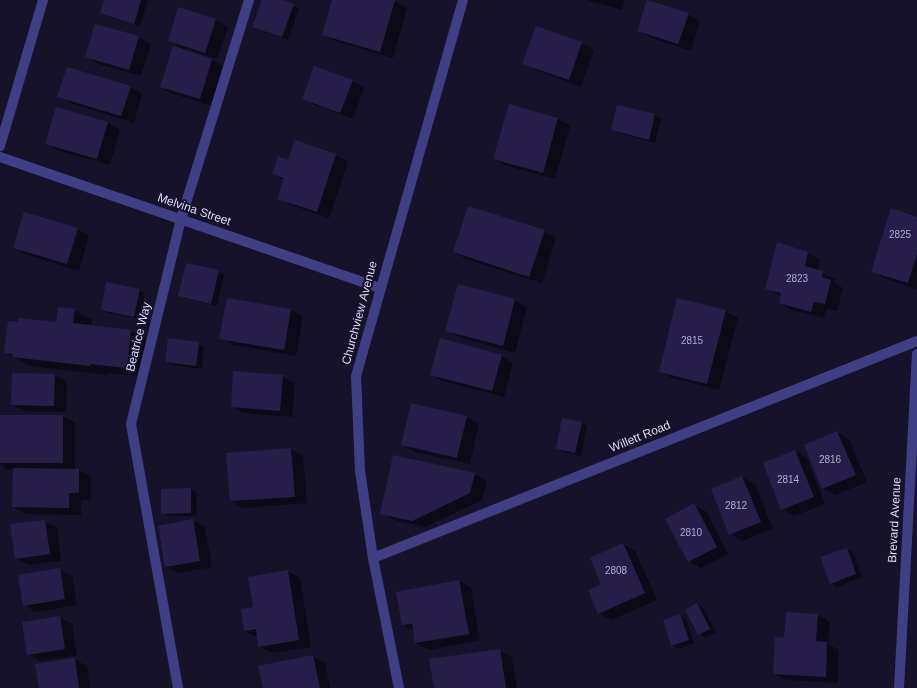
<!DOCTYPE html>
<style>
body{margin:0}
canvas{display:block;background:#151229}
</style>
<canvas width="917" height="688"></canvas>
<script>
const ctx = document.querySelector('canvas').getContext('2d');
ctx.lineJoin = 'round';
function paint(path, color) { ctx.fillStyle = color; ctx.fill(path, 'evenodd'); }
function strokePath(path, color, width, dash) { ctx.strokeStyle = color; ctx.lineWidth = width; ctx.lineCap = dash ? 'butt' : 'round'; ctx.setLineDash(dash || []); ctx.stroke(path); }
function label(font, color, halo, rows, align = 'center') {
  ctx.font = font + ' Arial,sans-serif'; ctx.lineWidth = 4; ctx.setLineDash([]); ctx.textBaseline = 'middle'; ctx.strokeStyle = halo; ctx.fillStyle = color; for (const [text, x, y, turn = 0] of rows) {
    ctx.save(); ctx.translate(x, y); ctx.rotate((+turn || 0) * Math.PI / 180); ctx.textAlign = isNaN(turn) ? turn : align; if (halo) ctx.strokeText(text, 0, 0); ctx.fillText(text, 0, 0); ctx.restore();
  }
}
paint(new Path2D(`
 M 105,0 L 148,0 L 140,26 L 107,16 L 101,13 Z
 M 263,0 L 280,0 L 299,8 L 288,40 L 259,30 L 253,26 Z
 M 333,0 L 391,0 L 407,8 L 393,58 L 335,41 L 323,34 Z
 M 587,0 L 625,0 L 622,10 Z
 M 688,14 L 700,21 L 691,51 L 651,38 L 639,31 Z
 M 216,20 L 228,27 L 217,59 L 187,49 L 186,51 L 212,60 L 224,67 L 212,106 L 173,94 L 161,87 L 185,50 L 169,41 Z
 M 138,37 L 151,44 L 141,76 L 99,64 L 86,57 Z
 M 581,43 L 594,50 L 581,87 L 536,70 L 524,63 Z
 M 352,81 L 364,88 L 353,119 L 315,105 L 303,98 Z
 M 130,87 L 142,94 L 134,123 L 71,103 L 58,96 Z
 M 510,105 L 558,119 L 570,126 L 555,179 L 507,166 L 494,159 Z
 M 655,115 L 661,119 L 655,143 L 618,133 L 612,130 Z
 M 108,123 L 120,130 L 110,165 L 59,151 L 46,144 Z
 M 336,155 L 348,162 L 329,218 L 291,205 L 279,198 L 284,180 L 273,174 L 289,161 Z
 M 917,218 L 917,289 L 884,278 L 872,271 Z
 M 77,229 L 89,236 L 79,271 L 27,255 L 14,248 Z
 M 544,231 L 556,238 L 542,283 L 466,259 L 454,252 Z
 M 778,244 L 808,253 L 820,260 L 817,271 L 835,279 L 834,283 L 843,288 L 837,311 L 826,308 L 824,318 L 792,310 L 780,303 L 781,296 L 766,288 Z
 M 218,271 L 224,275 L 217,306 L 185,298 L 179,295 Z
 M 459,285 L 515,300 L 527,307 L 515,353 L 459,337 L 446,330 Z
 M 139,290 L 145,293 L 140,319 L 108,313 L 102,309 Z
 M 74,310 L 92,320 L 91,326 L 131,331 L 148,341 L 144,377 L 108,373 L 107,375 L 30,366 L 5,352 L 19,323 L 57,323 Z
 M 291,310 L 303,317 L 296,356 L 233,345 L 220,338 Z
 M 725,311 L 738,318 L 719,390 L 672,378 L 660,371 Z
 M 198,343 L 204,347 L 202,369 L 172,365 L 166,361 Z
 M 501,356 L 513,363 L 504,397 L 443,381 L 431,374 Z
 M 55,375 L 67,382 L 66,412 L 24,411 L 12,404 Z
 M 282,376 L 295,383 L 292,417 L 244,413 L 232,406 Z
 M 412,404 L 467,417 L 479,424 L 470,464 L 415,452 L 402,445 Z
 M 0,416 L 63,416 L 75,423 L 75,470 L 79,470 L 91,477 L 91,500 L 81,500 L 81,515 L 25,514 L 13,507 L 14,470 L 9,470 L 0,464 Z
 M 581,423 L 587,426 L 581,456 L 563,452 L 557,448 Z
 M 837,432 L 849,439 L 867,482 L 835,495 L 823,488 Z
 M 291,449 L 303,456 L 307,503 L 243,508 L 231,501 Z
 M 795,451 L 807,458 L 825,504 L 794,516 L 782,509 Z
 M 475,474 L 487,481 L 482,500 L 425,527 L 394,520 L 382,513 Z
 M 742,477 L 755,484 L 773,529 L 742,541 L 730,534 Z
 M 190,489 L 196,492 L 197,516 L 168,516 L 162,513 Z
 M 694,505 L 707,512 L 728,554 L 701,568 L 688,561 Z
 M 193,520 L 205,527 L 212,567 L 178,573 L 166,566 Z
 M 45,521 L 57,528 L 61,561 L 28,565 L 16,558 L 11,525 Z
 M 623,544 L 635,551 L 657,600 L 611,620 L 599,613 L 603,585 Z
 M 847,549 L 853,552 L 862,577 L 837,587 L 831,583 Z
 M 59,569 L 72,576 L 77,605 L 36,612 L 24,605 Z
 M 288,571 L 300,578 L 311,647 L 272,653 L 259,646 L 258,638 L 245,631 L 242,609 L 254,608 Z
 M 459,581 L 471,588 L 480,640 L 429,650 L 416,643 L 415,631 L 403,625 Z
 M 697,604 L 703,608 L 716,632 L 705,638 L 699,634 Z
 M 680,615 L 686,619 L 694,643 L 678,649 L 672,645 Z
 M 818,615 L 830,622 L 828,644 L 839,650 L 838,683 L 786,680 L 774,673 L 785,639 Z
 M 60,617 L 72,624 L 77,656 L 40,661 L 28,654 Z
 M 499,650 L 512,657 L 517,688 L 435,688 Z
 M 312,656 L 325,663 L 330,688 L 264,688 Z
 M 74,659 L 87,666 L 90,688 L 40,688 Z`), '#0007');
paint(new Path2D(`
 M 104,0 L 141,0 L 134,24 L 100,13 Z
 M 262,0 L 283,0 L 294,4 L 282,37 L 252,27 Z
 M 332,0 L 395,0 L 380,52 L 322,35 Z
 M 647,0 L 689,13 L 678,44 L 637,31 Z
 M 178,7 L 216,19 L 205,53 L 168,41 Z
 M 95,24 L 139,36 L 129,70 L 85,57 Z
 M 536,26 L 582,42 L 569,80 L 522,64 Z
 M 173,46 L 212,59 L 200,99 L 160,87 Z
 M 314,66 L 353,80 L 340,113 L 302,99 Z
 M 67,67 L 131,86 L 121,116 L 57,97 Z
 M 509,104 L 558,118 L 543,173 L 493,159 Z
 M 617,105 L 655,114 L 649,140 L 611,130 Z
 M 56,107 L 108,122 L 97,159 L 45,144 Z
 M 295,140 L 336,154 L 317,212 L 277,199 L 284,178 L 272,174 L 278,156 L 288,160 Z
 M 468,206 L 545,230 L 529,277 L 453,252 Z
 M 891,208 L 917,217 L 917,254 L 908,283 L 871,272 Z
 M 24,212 L 78,228 L 67,264 L 13,248 Z
 M 777,242 L 808,252 L 805,266 L 823,271 L 822,277 L 831,280 L 825,304 L 814,302 L 811,312 L 779,303 L 781,293 L 765,289 Z
 M 186,263 L 219,270 L 211,304 L 178,296 Z
 M 106,282 L 140,289 L 134,317 L 101,310 Z
 M 458,284 L 515,299 L 503,346 L 445,331 Z
 M 227,298 L 291,309 L 284,350 L 219,339 Z
 M 677,298 L 726,310 L 707,384 L 659,372 Z
 M 58,307 L 75,309 L 73,323 L 131,330 L 127,368 L 90,364 L 90,366 L 12,357 L 13,354 L 4,353 L 8,321 L 18,322 L 18,318 L 56,322 Z
 M 168,338 L 199,342 L 196,366 L 165,362 Z
 M 440,338 L 502,355 L 492,391 L 430,375 Z
 M 233,371 L 283,375 L 280,411 L 231,407 Z
 M 12,373 L 55,374 L 54,406 L 11,405 Z
 M 411,403 L 467,416 L 457,458 L 401,445 Z
 M 0,415 L 63,415 L 63,463 L 0,463 Z
 M 562,418 L 582,422 L 575,453 L 556,449 Z
 M 837,431 L 856,475 L 822,489 L 804,445 Z
 M 291,448 L 295,497 L 230,501 L 226,453 Z
 M 795,450 L 814,497 L 781,510 L 763,463 Z
 M 393,455 L 475,473 L 470,493 L 412,521 L 380,514 Z
 M 13,468 L 79,469 L 79,493 L 69,493 L 69,508 L 12,507 Z
 M 742,476 L 761,522 L 729,535 L 711,489 Z
 M 191,488 L 191,513 L 161,514 L 161,489 Z
 M 694,503 L 717,547 L 688,562 L 665,519 Z
 M 193,519 L 200,561 L 165,567 L 158,526 Z
 M 45,520 L 50,554 L 15,559 L 10,524 Z
 M 623,543 L 645,593 L 598,614 L 588,590 L 601,584 L 590,558 Z
 M 847,548 L 856,574 L 830,584 L 820,557 Z
 M 60,568 L 65,599 L 23,606 L 18,575 Z
 M 288,570 L 299,640 L 258,647 L 256,629 L 244,631 L 241,609 L 253,607 L 248,577 Z
 M 459,580 L 469,634 L 415,643 L 412,624 L 402,625 L 396,592 Z
 M 697,603 L 710,629 L 698,635 L 685,610 Z
 M 786,612 L 818,614 L 816,641 L 827,642 L 826,677 L 773,674 L 775,637 L 784,638 Z
 M 680,614 L 689,640 L 671,646 L 663,620 Z
 M 60,616 L 65,649 L 27,655 L 22,622 Z
 M 500,649 L 506,688 L 434,688 L 429,659 Z
 M 313,655 L 320,688 L 263,688 L 258,666 Z
 M 75,658 L 79,688 L 39,688 L 35,664 Z`), '#261e49');
strokePath(new Path2D(`
 M 0,146 L 43,0
 M 0,157 L 380,288
 M 373,558 L 917,341
 M 178,688 L 131,424 L 181,219 L 249,0
 M 399,688 L 373,558 L 360,471 L 356,376 L 463,0
 M 899,688 L 917,354`), '#403f86', 10);
label('10px', '#b0acd1', null, [
 ["2825",900,235],
 ["2823",797,279],
 ["2815",692,341],
 ["2816",830,460],
 ["2814",788,480],
 ["2812",736,506],
 ["2810",691,533],
 ["2808",616,571]
]);
label('12px', '#dedbfe', '#151229', [
 ["Melvina Street",194,210,19],
 ["Churchview Avenue",360,313,-75],
 ["Beatrice Way",139,337,-76],
 ["Willett Road",640,437,-22],
 ["Brevard Avenue",895,520,-87]
]);
</script>
